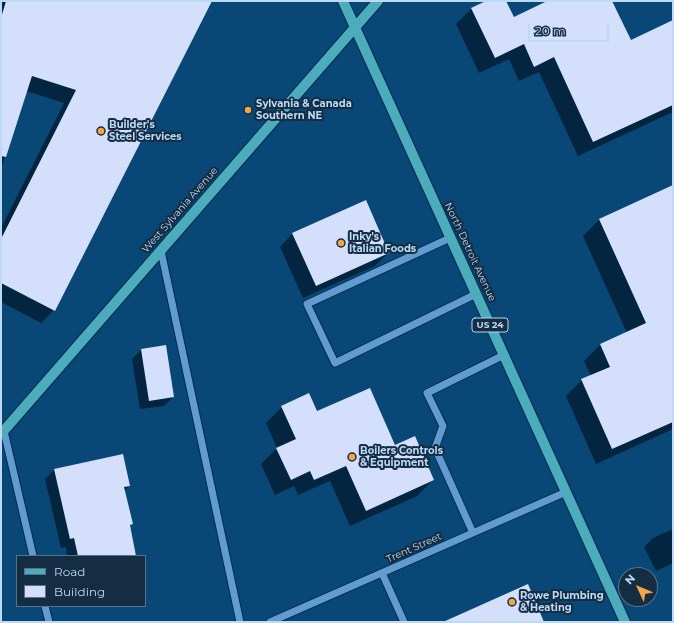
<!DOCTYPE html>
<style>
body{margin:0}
#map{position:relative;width:674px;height:623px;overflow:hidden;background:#084776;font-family:Montserrat,sans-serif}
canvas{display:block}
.frame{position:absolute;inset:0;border:2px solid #bcd9f5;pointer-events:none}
.legend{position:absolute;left:16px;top:555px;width:130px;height:52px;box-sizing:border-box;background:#152d42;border:1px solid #58728a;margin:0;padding:5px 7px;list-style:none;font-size:12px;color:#bcd9f5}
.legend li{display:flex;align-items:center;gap:8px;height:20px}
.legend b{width:20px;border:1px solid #58728a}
.north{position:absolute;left:618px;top:567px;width:40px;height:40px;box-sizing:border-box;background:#152d42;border:1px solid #58728a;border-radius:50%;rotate:314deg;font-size:11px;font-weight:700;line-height:16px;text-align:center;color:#bcd9f5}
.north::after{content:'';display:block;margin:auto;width:14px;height:18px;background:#f3a443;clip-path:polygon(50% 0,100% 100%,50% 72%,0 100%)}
.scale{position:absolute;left:528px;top:24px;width:81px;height:18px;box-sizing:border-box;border:2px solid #bcd9f5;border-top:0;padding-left:5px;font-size:12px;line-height:14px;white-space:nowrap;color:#bcd9f5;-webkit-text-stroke:3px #152d42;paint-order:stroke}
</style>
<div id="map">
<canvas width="674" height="623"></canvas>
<div class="frame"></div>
<ul class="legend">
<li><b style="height:5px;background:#4cacbc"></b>Road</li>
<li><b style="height:11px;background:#d4dffb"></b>Building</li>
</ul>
<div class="north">N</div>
<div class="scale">20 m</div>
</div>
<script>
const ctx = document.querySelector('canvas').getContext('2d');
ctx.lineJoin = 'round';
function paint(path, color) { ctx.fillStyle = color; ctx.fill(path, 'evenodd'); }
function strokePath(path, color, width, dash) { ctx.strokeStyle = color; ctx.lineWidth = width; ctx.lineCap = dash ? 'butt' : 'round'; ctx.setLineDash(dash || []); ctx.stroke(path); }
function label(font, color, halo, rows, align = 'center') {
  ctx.font = font + ' Montserrat,sans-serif'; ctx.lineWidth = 4; ctx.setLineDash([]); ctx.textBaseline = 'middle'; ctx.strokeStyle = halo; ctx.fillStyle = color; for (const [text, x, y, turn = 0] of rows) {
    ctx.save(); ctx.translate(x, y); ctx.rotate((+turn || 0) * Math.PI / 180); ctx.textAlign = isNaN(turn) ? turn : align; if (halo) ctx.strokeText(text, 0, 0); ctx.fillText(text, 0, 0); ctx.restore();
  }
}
paint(new Path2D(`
 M 1,1 L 211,1 L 54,310 L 41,323 L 1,302 L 1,228 L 64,103 L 26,91 L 1,169 Z
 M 488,1 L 505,1 L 513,19 L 550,1 L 611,1 L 630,41 L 673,21 L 673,112 L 578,156 L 539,72 L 519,81 L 509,59 L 479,73 L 456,24 L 471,9 Z
 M 673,187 L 673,429 L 596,464 L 566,396 L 582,380 L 591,376 L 584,361 L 600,345 L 627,333 L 583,236 L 599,220 Z
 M 292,234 L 388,253 L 375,266 L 303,298 L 280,247 Z
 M 165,346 L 173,397 L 164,406 L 140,409 L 132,359 L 141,350 Z
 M 282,407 L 317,413 L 395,447 L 433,480 L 417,496 L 350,526 L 330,481 L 298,495 L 294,486 L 275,495 L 261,464 L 277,448 L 266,423 Z
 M 122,455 L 129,486 L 124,491 L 132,524 L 129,526 L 135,556 L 67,556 L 66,547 L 61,548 L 45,479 L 54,470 Z
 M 673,529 L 673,563 L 656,571 L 644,547 L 653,538 Z`), '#0007');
paint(new Path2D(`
 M 6,1 L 212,1 L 55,311 L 1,283 L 1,239 L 76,90 L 32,76 L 6,157 L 1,156 L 1,18 Z
 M 486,1 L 506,1 L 514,17 L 547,1 L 612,1 L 631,40 L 673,20 L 673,105 L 593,142 L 554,57 L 534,67 L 524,44 L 495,58 L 471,8 Z
 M 673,185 L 673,422 L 612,449 L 581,379 L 610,367 L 600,344 L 646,323 L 599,219 Z
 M 366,200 L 389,253 L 316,286 L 292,233 Z
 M 166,345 L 174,397 L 149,401 L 141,349 Z
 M 370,388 L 395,445 L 415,436 L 434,480 L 366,511 L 346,466 L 314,480 L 310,471 L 291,480 L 276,448 L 296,439 L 281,406 L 309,393 L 317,411 Z
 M 123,454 L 130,486 L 124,487 L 133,524 L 130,525 L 136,556 L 78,556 L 74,538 L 70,539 L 54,469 Z
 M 528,584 L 544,622 L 443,622 Z`), '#d4dffb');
const minor = new Path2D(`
 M 450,238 L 307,304 L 335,363 L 476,294
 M 161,251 L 240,622
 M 4,431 L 33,556
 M 473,533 L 435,448 L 443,426 L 427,393 L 504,355
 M 382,573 L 404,622
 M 45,606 L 49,622
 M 270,622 L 566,492`);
const major = new Path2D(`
 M 343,1 L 625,622
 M 1,434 L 378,1`);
strokePath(minor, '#002c50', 9);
strokePath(major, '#002c50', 12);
strokePath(minor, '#629bd0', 7);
strokePath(major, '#4cacbc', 10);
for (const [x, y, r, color] of [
 [248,110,4,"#f3a443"],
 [101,131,4,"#f3a443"],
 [341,243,4,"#f3a443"],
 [352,457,4,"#f3a443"],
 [512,602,4,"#f3a443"]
]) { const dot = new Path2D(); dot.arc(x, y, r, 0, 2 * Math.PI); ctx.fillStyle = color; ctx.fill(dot); strokePath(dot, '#152d42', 1.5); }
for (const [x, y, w] of [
 [490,325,36]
]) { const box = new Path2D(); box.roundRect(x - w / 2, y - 7, w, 14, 3); ctx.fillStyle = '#152d42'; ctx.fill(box); strokePath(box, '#bcd9f5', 1); }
label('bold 9px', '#bcd9f5', null, [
 ["US 24",490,325]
]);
label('bold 10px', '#bcd9f5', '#152d42', [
 ["Sylvania & Canada",256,104],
 ["Southern NE",256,116],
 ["Builder's",109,125],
 ["Steel Services",109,137],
 ["Inky's",349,237],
 ["Italian Foods",349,249],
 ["Boilers Controls",360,451],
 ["& Equipment",360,463],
 ["Rowe Plumbing",520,596],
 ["& Heating",520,608]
], 'left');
label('10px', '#bcd9f5', '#152d42', [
 ["West Sylvania Avenue",180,210,-49],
 ["North Detroit Avenue",470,252,65],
 ["Trent Street",414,548,-24]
]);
</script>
